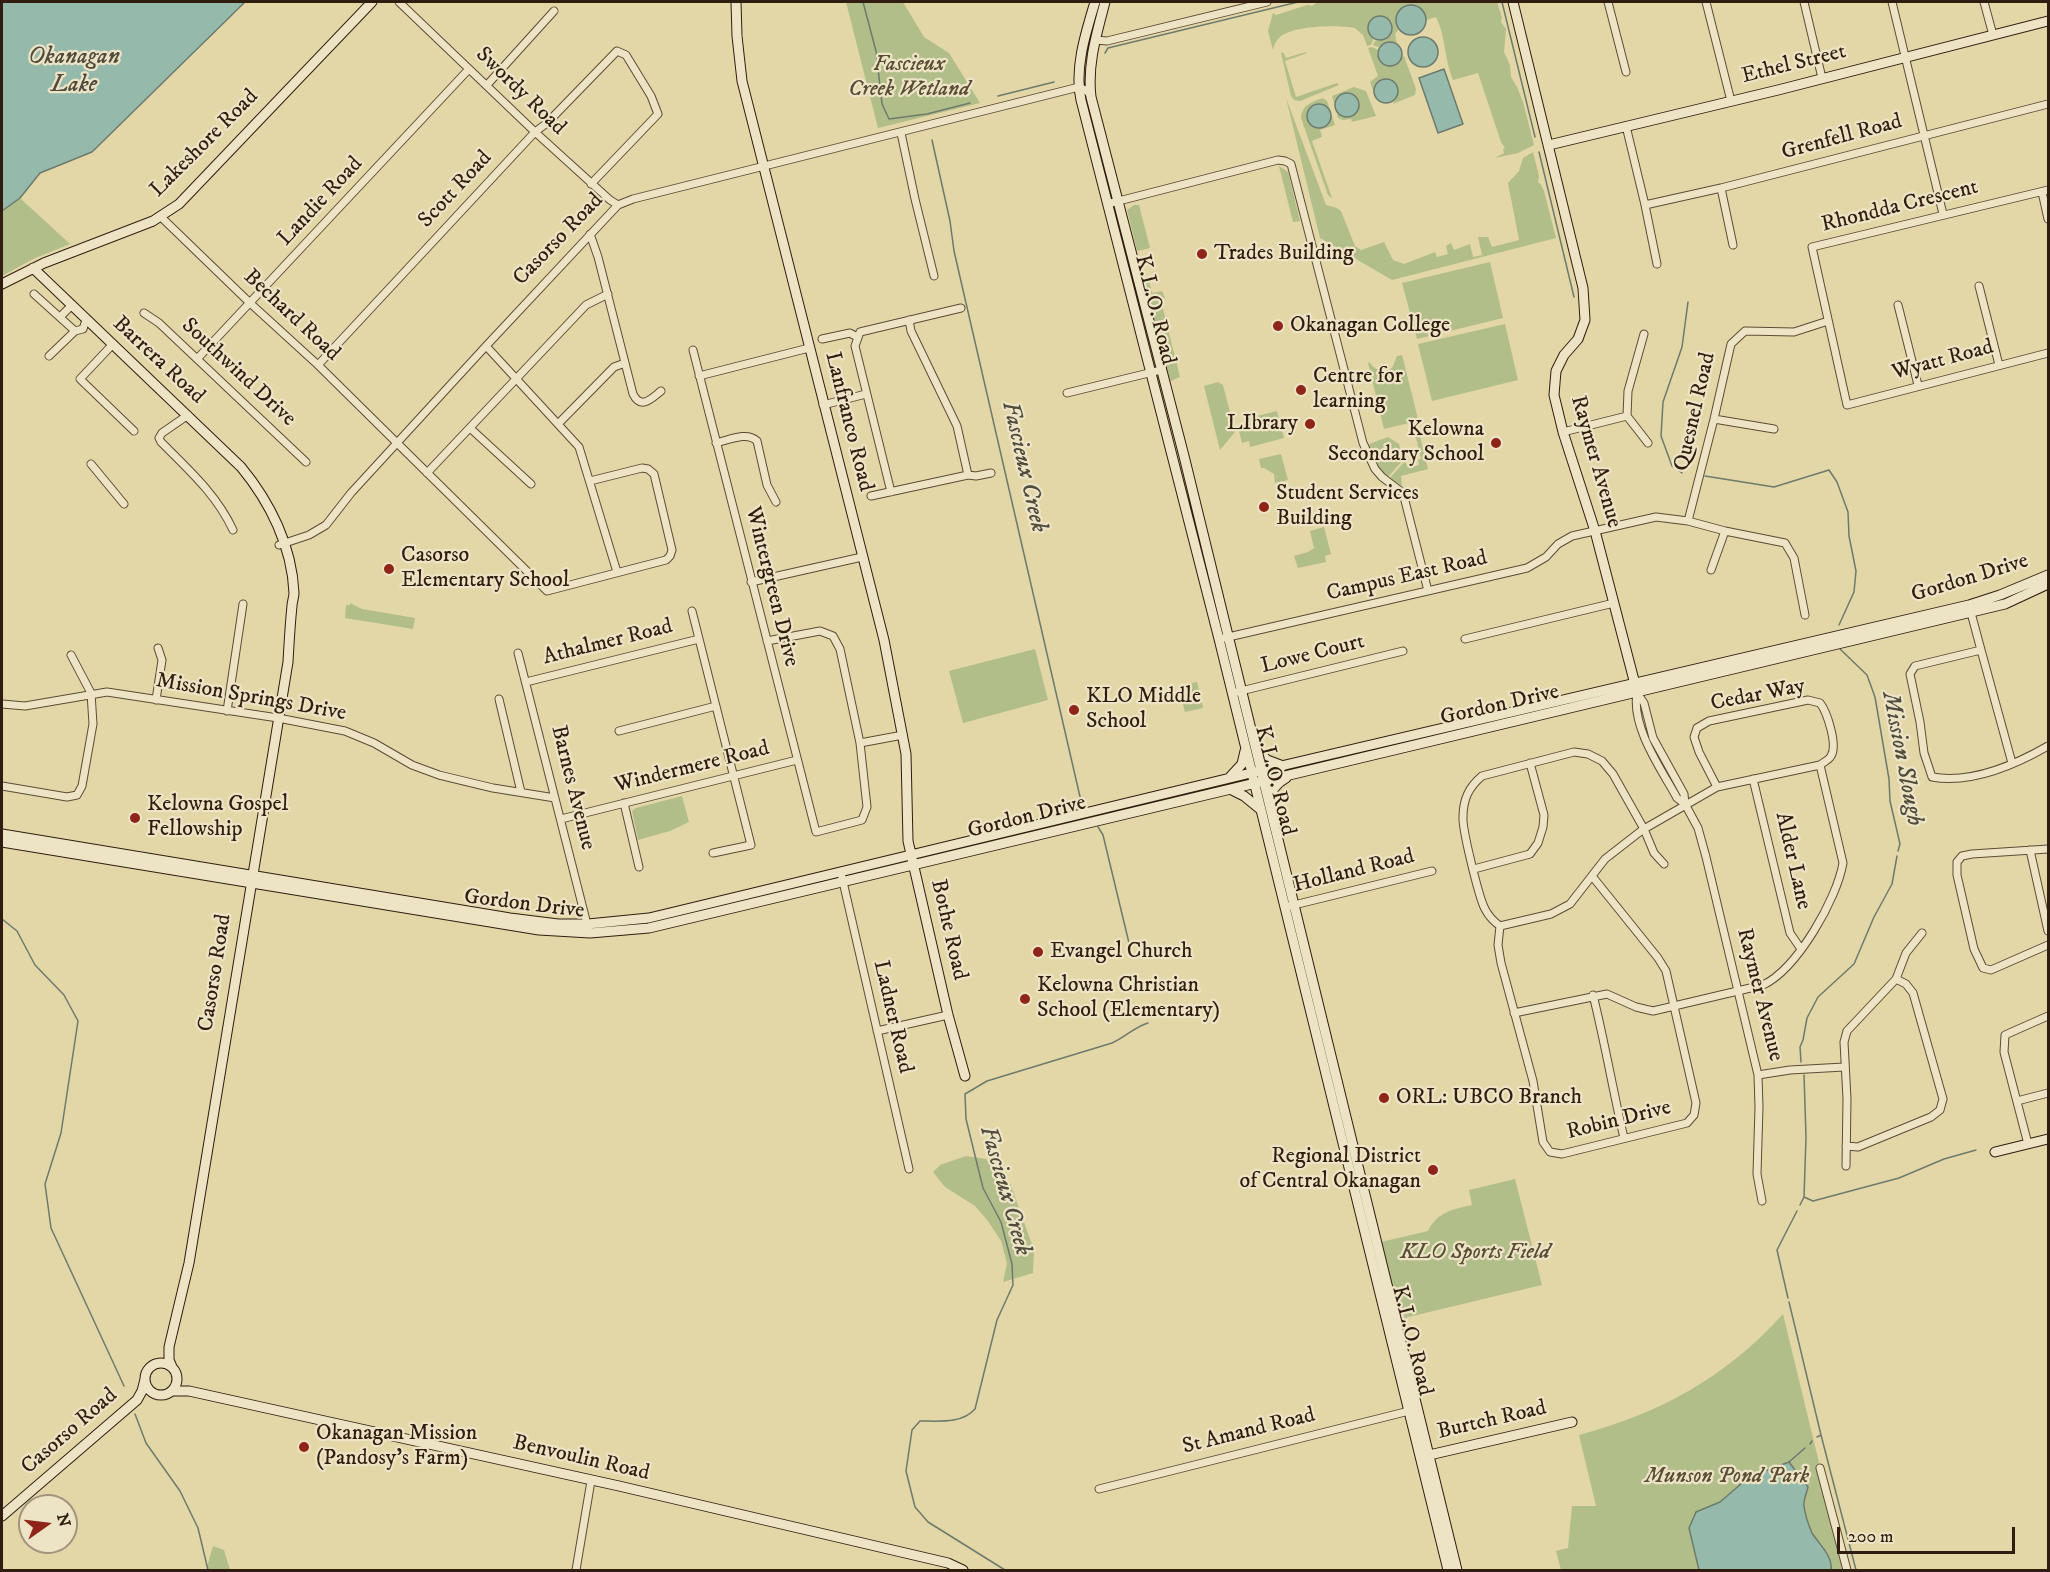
<!DOCTYPE html>
<style>
body{margin:0}
#map{position:relative;width:2050px;height:1572px;overflow:hidden;background:#e3d6a7;font-family:"IM FELL DW Pica",serif}
canvas{display:block}
.frame{position:absolute;inset:0;border:3px solid #311d10;pointer-events:none}
.north{position:absolute;left:18px;top:1494px;width:60px;height:60px;box-sizing:border-box;background:#ede4c6;border:2px solid #a2947d;border-radius:50%;rotate:76deg;font-size:16px;font-weight:700;line-height:24px;text-align:center;color:#311d10}
.north::after{content:'';display:block;margin:auto;width:21px;height:27px;background:#8f2418;clip-path:polygon(50% 0,100% 100%,50% 72%,0 100%)}
.scale{position:absolute;left:1837px;top:1527px;width:178px;height:27px;box-sizing:border-box;border:3px solid #311d10;border-top:0;padding-left:8px;font-size:18px;line-height:21px;white-space:nowrap;color:#311d10;-webkit-text-stroke:4px #ede4c6;paint-order:stroke}
</style>
<div id="map">
<canvas width="2050" height="1572"></canvas>
<div class="frame"></div>
<div class="north">N</div>
<div class="scale">200 m</div>
</div>
<script>
const ctx = document.querySelector('canvas').getContext('2d');
ctx.lineJoin = 'round';
function paint(path, color) { ctx.fillStyle = color; ctx.fill(path, 'evenodd'); }
function strokePath(path, color, width, dash) { ctx.strokeStyle = color; ctx.lineWidth = width; ctx.lineCap = dash ? 'butt' : 'round'; ctx.setLineDash(dash || []); ctx.stroke(path); }
function label(font, color, halo, rows, align = 'center') {
  ctx.font = font + ' "IM FELL DW Pica",serif'; ctx.lineWidth = 4.5; ctx.setLineDash([]); ctx.textBaseline = 'middle'; ctx.strokeStyle = halo; ctx.fillStyle = color; for (const [text, x, y, turn = 0] of rows) {
    ctx.save(); ctx.translate(x, y); ctx.rotate((+turn || 0) * Math.PI / 180); ctx.textAlign = isNaN(turn) ? turn : align; if (halo) ctx.strokeText(text, 0, 0); ctx.fillText(text, 0, 0); ctx.restore();
  }
}
paint(new Path2D(`
 M 846,2 L 903,2 L 924,37 L 949,53 L 980,103 L 878,128 Z
 M 1318,2 L 1497,2 L 1502,17 L 1501,22 L 1506,29 L 1504,52 L 1510,65 L 1511,77 L 1517,87 L 1523,102 L 1534,145 L 1518,153 L 1495,158 L 1504,153 L 1503,149 L 1505,148 L 1501,142 L 1478,73 L 1453,80 C 1444,59 1446,36 1436,17 L 1426,20 L 1426,17 L 1397,26 L 1399,29 L 1395,34 L 1397,45 L 1391,42 L 1378,47 L 1373,45 L 1375,41 L 1381,40 L 1392,22 L 1386,17 L 1371,35 L 1373,40 L 1371,45 L 1367,46 L 1363,35 L 1355,28 C 1337,25 1293,25 1279,38 C 1275,42 1274,46 1273,50 L 1268,31 L 1273,13 L 1276,15 L 1307,5 L 1312,6 Z
 M 1372,47 L 1378,50 L 1377,54 L 1380,62 L 1394,65 L 1404,56 L 1416,89 L 1415,95 L 1393,104 L 1398,94 L 1388,79 C 1379,79 1375,85 1374,93 L 1370,82 L 1378,76 L 1368,48 Z
 M 1283,52 L 1286,58 L 1306,52 L 1307,53 L 1285,61 L 1296,97 L 1337,83 L 1339,85 L 1300,101 L 1294,100 L 1291,96 L 1281,53 Z
 M 1354,87 L 1366,91 L 1376,116 L 1352,122 L 1351,119 L 1343,120 L 1338,118 L 1332,96 Z
 M 1286,98 L 1326,205 L 1337,208 L 1341,211 L 1355,246 L 1361,250 L 1384,242 L 1393,260 L 1404,264 L 1435,252 L 1437,257 L 1448,254 L 1446,246 L 1451,243 L 1454,250 L 1470,244 L 1473,257 L 1482,255 L 1478,237 L 1488,237 L 1492,247 L 1519,240 L 1508,183 L 1519,171 L 1523,158 L 1533,152 L 1539,176 L 1538,183 L 1540,183 L 1544,191 L 1556,238 L 1392,280 L 1320,238 Z
 M 1323,98 L 1327,101 L 1335,125 L 1320,130 L 1322,137 L 1312,141 L 1332,198 L 1328,195 L 1301,118 C 1302,105 1311,102 1323,98 ZM 1316,104 L 1331,114 L 1329,122 L 1319,128 L 1309,123 L 1309,108 Z
 M 1279,166 L 1288,172 L 1300,221 L 1293,222 Z
 M 20,198 L 70,244 L 33,259 L 2,276 L 2,211 Z
 M 1134,205 L 1139,205 L 1150,248 L 1137,251 L 1127,210 Z
 M 1490,262 L 1503,318 L 1417,339 L 1402,283 Z
 M 1148,277 L 1152,293 L 1162,291 L 1165,298 L 1161,301 L 1180,377 L 1171,381 L 1167,374 L 1143,278 Z
 M 1505,324 L 1518,380 L 1432,401 L 1418,344 Z
 M 1402,355 L 1418,419 L 1417,421 L 1384,429 L 1368,363 L 1369,362 C 1376,371 1382,372 1392,368 L 1397,356 Z
 M 1218,382 L 1223,385 L 1235,432 L 1220,450 L 1204,386 Z
 M 1277,411 L 1284,438 L 1250,447 L 1249,441 L 1242,443 L 1239,431 L 1249,418 Z
 M 1418,428 L 1428,469 L 1401,476 L 1402,486 L 1390,478 L 1405,461 L 1408,468 L 1419,465 L 1418,460 L 1421,459 L 1414,429 Z
 M 1388,437 L 1399,444 L 1403,460 L 1388,477 C 1377,469 1370,458 1369,444 Z
 M 1281,454 L 1288,480 L 1275,483 L 1274,474 L 1264,468 L 1261,468 L 1259,459 Z
 M 1324,527 L 1331,554 L 1325,556 L 1326,562 L 1298,568 L 1294,556 L 1308,552 L 1314,548 L 1310,531 Z
 M 350,603 L 362,609 L 415,618 L 413,629 L 345,618 L 346,605 L 350,605 Z
 M 1035,649 L 1048,700 L 963,723 L 949,671 Z
 M 1197,682 L 1203,708 L 1185,712 L 1178,686 Z
 M 682,796 L 689,822 L 670,831 L 638,840 L 632,811 L 636,808 Z
 M 966,1156 L 986,1159 L 1010,1183 L 1034,1250 L 1033,1273 L 1003,1282 L 1007,1263 L 1001,1241 L 988,1221 L 975,1206 L 945,1187 L 933,1172 L 940,1165 Z
 M 1515,1179 L 1542,1285 L 1400,1319 L 1381,1242 L 1428,1231 C 1437,1212 1454,1209 1472,1205 L 1469,1190 Z
 M 1783,1314 L 1845,1570 L 1561,1570 L 1556,1551 L 1568,1548 L 1572,1506 L 1596,1506 L 1579,1435 C 1661,1413 1726,1377 1783,1314 Z
 M 213,1546 L 224,1550 L 230,1570 L 206,1570 Z`), '#b2be89');
const water = new Path2D(`
 M 2,2 L 245,2 L 92,152 L 40,173 L 20,198 L 2,211 Z
 M1396 20a15 15 0 1 1 30 0a15 15 0 1 1-30 0Z
 M1368 28a12 12 0 1 1 24 0a12 12 0 1 1-24 0Z
 M1408 52a15 15 0 1 1 30 0a15 15 0 1 1-30 0Z
 M1378 54a12 12 0 1 1 24 0a12 12 0 1 1-24 0Z
 M 1444,69 L 1463,124 L 1438,133 L 1419,78 Z
 M1374 91a12 12 0 1 1 24 0a12 12 0 1 1-24 0Z
 M1335 105a12 12 0 1 1 24 0a12 12 0 1 1-24 0Z
 M1307 116a12 12 0 1 1 24 0a12 12 0 1 1-24 0Z
 M 1789,1462 L 1808,1487 C 1807,1493 1803,1500 1804,1506 C 1805,1514 1809,1526 1812,1533 C 1819,1544 1833,1556 1831,1570 L 1699,1570 L 1689,1528 L 1696,1512 L 1720,1502 L 1749,1477 Z`);
paint(water, '#95b9aa');
strokePath(water, '#6d7b6c', 1.5);
strokePath(new Path2D(`
 M 863,2 L 876,51 L 882,104 L 889,119 L 927,114 L 970,103
 M 1502,2 L 1535,137
 M 1105,53 L 1108,48 L 1298,2
 M 998,96 L 1054,82
 M 932,140 L 950,221 L 954,251 L 1081,801
 M 1539,152 L 1574,297
 M 1682,473 L 1672,466 L 1661,436 L 1663,402 L 1682,347 L 1688,302
 M 1705,476 L 1774,487 L 1829,470 L 1837,482 L 1848,512 L 1849,536 L 1856,571 L 1854,592 L 1839,625
 M 1840,649 L 1867,675 L 1875,697 L 1889,779 L 1890,801 L 1900,844 L 1898,851
 M 1098,827 L 1103,835 L 1129,943
 M 2,919 L 17,931 L 35,965 L 64,995 L 78,1021 L 61,1133 L 45,1184 L 51,1228 L 124,1386
 M 1801,1062 L 1800,1047 L 1803,1040 L 1807,1018 L 1818,997 L 1854,964 L 1874,917 L 1892,884 L 1897,856
 M 1804,1197 L 1813,1201 L 1899,1178 L 1944,1159 L 1976,1150
 M 1800,1205 L 1804,1197 L 1806,1137 L 1804,1075
 M 1788,1298 L 1777,1250 L 1797,1211
 M 1789,1302 L 1821,1435 L 1817,1437
 M 135,1414 L 146,1443 L 180,1491 L 198,1528 L 208,1570
 M 1821,1435 L 1856,1570
 M 1810,1444 L 1812,1441
 M 1789,1462 L 1805,1448
 M 1005,1570 L 928,1522 L 915,1507 L 906,1471 L 912,1430 L 920,1421 C 938,1421 962,1424 975,1409 L 997,1320 L 1013,1285 L 1012,1264 L 1001,1222 L 983,1188 L 966,1119 L 965,1094 L 987,1081 L 1112,1043 C 1126,1037 1134,1027 1148,1023`), '#6d7b6c', 1.5);
const street = new Path2D(`
 M 399,2 L 535,132 L 610,200 L 618,205
 M 1608,2 L 1626,72
 M 1706,2 L 1731,101
 M 1804,2 L 1822,78
 M 1892,2 L 1943,214
 M 1984,2 L 1993,35
 M 1095,40 L 1107,41 L 1267,2
 M 487,85 L 554,11
 M 1626,126 L 1645,205 L 1657,264
 M 901,133 L 915,199 L 934,276
 M 1721,188 L 1733,245
 M 2048,190 L 1812,247 L 1847,405 L 2048,353
 M 2042,192 L 2048,219
 M 1107,204 L 1278,160 L 1285,161 L 1291,164 L 1363,443 L 1375,469 L 1382,477 L 1403,493 L 1428,591
 M 1645,205 L 1721,188 L 2048,104
 M 160,216 L 250,303 L 318,365 L 547,591 L 666,560 L 670,556 L 672,550 L 654,474 L 648,469 L 642,468 L 590,481
 M 590,234 L 598,257 L 633,394 C 641,410 651,399 661,391
 M 1979,286 L 1999,365
 M 34,294 L 75,331
 M 1898,305 L 1918,385
 M 144,313 L 159,323 L 306,462
 M 60,317 L 71,306
 M 909,320 L 911,331 L 957,426 L 968,475
 M 822,339 L 850,333 L 857,337
 M 112,345 L 80,379 L 134,431
 M 486,346 L 579,447 L 617,572
 M 693,350 L 816,832 L 862,820 L 867,807 L 860,743 L 840,649 L 833,636 L 820,631 L 767,641
 M 49,356 L 75,331 L 83,329 L 86,320
 M 197,359 L 469,69
 M 318,365 L 535,132 L 547,123 L 617,51 L 626,55 L 651,96 L 658,114 L 591,184
 M 699,376 L 809,348
 M 1067,393 L 1161,370
 M 823,405 L 866,394
 M 188,415 L 162,433 L 159,438 L 161,442 C 188,469 217,495 233,530
 M 1627,416 L 1648,443
 M 1714,419 L 1774,429
 M 558,424 L 614,367 L 625,363
 M 470,428 L 531,484
 M 1563,432 L 1627,416 L 1628,391 L 1644,334
 M 716,443 C 729,440 747,431 757,441 L 767,485 L 776,502
 M 91,464 L 124,504
 M 427,473 L 586,305 L 608,294
 M 891,492 L 855,346 L 860,332 L 961,308
 M 871,496 L 968,475 L 976,476 L 991,473
 M 1688,521 L 1714,419 L 1731,344 L 1745,331 L 1794,332 L 1828,321
 M 279,545 L 309,535 L 326,525 L 351,493 L 486,346 L 618,205 L 633,199 L 1079,87 L 1087,91 L 1090,95
 M 1711,570 L 1725,531
 M 751,582 L 862,557
 M 1970,609 L 1981,650
 M 692,611 L 751,845 L 713,853
 M 1224,638 L 1527,568 L 1546,557 L 1558,544 L 1572,536 L 1656,517 L 1688,521 L 1725,531 L 1785,543 L 1794,558 L 1805,615
 M 1465,639 L 1614,603
 M 518,653 L 588,928
 M 526,682 L 699,639
 M 1237,692 L 1403,651
 M 1637,693 L 1644,703 L 1653,738 L 1684,794 L 1685,804 L 1698,828 L 1706,857 L 1758,1075 L 1759,1107 L 1757,1174 L 1762,1201
 M 1637,693 C 1631,727 1661,769 1677,798 L 1685,804
 M 499,699 L 521,792
 M 156,700 L 162,660 L 158,648
 M 2,704 L 25,706 L 107,692 L 278,718 L 345,731 L 374,743 L 412,765 L 439,775 L 493,788 L 555,798
 M 227,711 L 243,604
 M 619,731 L 716,706
 M 860,743 L 903,735
 M 2012,763 L 1981,650 L 1915,666 L 1910,674 L 1920,722 L 1924,753 L 1932,777 C 1971,784 2015,765 2048,746
 M 1753,779 L 1790,933 L 1801,949
 M 2,786 L 67,797 L 77,795 L 82,786 L 93,724 L 91,693 L 71,655
 M 624,803 L 639,867
 M 561,819 L 797,760
 M 2048,849 L 1972,854 L 1962,856 L 1957,862 L 1957,875 L 1974,949 L 1983,968 L 1991,970 L 2048,945
 M 2030,850 L 2048,931
 M 1664,864 L 1654,853 L 1644,829 L 1613,774 L 1602,761 L 1588,754 L 1574,752 L 1482,776 C 1469,787 1463,799 1463,817 C 1462,829 1479,898 1485,909 C 1489,917 1493,921 1500,926 L 1551,914 L 1570,904 L 1605,859 L 1641,831 L 1644,829 L 1717,787 L 1820,765 C 1824,762 1829,760 1831,756 C 1838,745 1827,712 1820,703 L 1808,700 L 1709,721 L 1697,728 L 1694,737 L 1699,752 L 1717,787
 M 1474,869 L 1530,854 L 1538,843 L 1543,827 L 1544,815 L 1530,763
 M 841,873 L 909,1169
 M 1290,906 L 1432,871
 M 1500,926 L 1498,945 L 1501,963 L 1533,1081 L 1543,1142 L 1550,1152 L 1562,1154 L 1687,1123 L 1694,1115 L 1696,1103 L 1666,971 L 1658,958 L 1592,876
 M 1593,995 C 1605,1043 1613,1091 1624,1138
 M 1514,1013 L 1607,994 L 1636,1007 L 1653,1011 L 1763,985 C 1797,969 1837,899 1843,863 L 1820,765
 M 877,1031 L 948,1015
 M 1758,1075 L 1790,1070 L 1844,1067
 M 2017,1101 L 2048,1093
 M 2028,1144 L 2004,1052 L 2005,1035 L 2048,1016
 M 1846,1146 L 1858,1147 L 1931,1117 L 1940,1110 L 1943,1099 L 1913,993 L 1906,984 L 1896,979
 M 1846,1166 L 1847,1099 L 1844,1042 L 1847,1031 L 1896,979 L 1906,953 L 1922,933
 M 1820,1468 L 1847,1570
 M 1099,1489 L 1409,1411
 M 576,1570 L 591,1481`);
const secondary = new Path2D(`
 M 736,2 L 737,36 L 742,81 L 884,640 L 906,754 L 908,841 L 948,1015 L 965,1076
 M 1095,2 C 1086,32 1074,68 1081,100 L 1219,639 L 1448,1570
 M 1105,2 C 1097,33 1087,64 1091,97 L 1184,456 L 1457,1570
 M 1513,2 L 1583,288 L 1585,320 L 1578,339 L 1564,355 L 1556,371 L 1554,395 L 1563,432 L 1595,531 L 1636,688
 M 1549,145 L 1778,90 L 2048,21
 M 33,268 L 241,467 C 270,502 292,546 294,593 C 294,597 292,602 292,606 C 290,625 289,644 288,662 L 189,1263 L 169,1347 L 169,1360 L 172,1367
 M 2,284 L 44,263 L 153,221 L 179,204 L 372,2
 M 1257,750 L 1267,760 L 1283,766
 M 1230,777 L 1242,764 L 1245,751
 M 1230,789 L 1244,796 L 1260,809
 M 1270,802 C 1270,791 1277,783 1286,778
 M 2,834 L 510,918 L 558,924 L 588,924 L 649,918 L 1251,773 L 1969,605 L 2000,595 L 2048,575
 M 2,842 L 539,930 L 590,933 L 649,928 L 2005,604 L 2048,584
 M 1995,1152 L 2048,1139
 M145 1379a16 16 0 1 1 32 0a16 16 0 1 1-32 0Z
 M 172,1391 L 189,1391 L 619,1486 L 948,1563 L 963,1570
 M 1425,1456 L 1572,1422
 M 2,1516 L 137,1400 L 142,1391 L 145,1379`);
strokePath(street, '#5e4b36', 9);
strokePath(secondary, '#311d10', 11);
strokePath(street, '#ede4c6', 7);
strokePath(secondary, '#ede4c6', 9);
for (const [x, y, r, color] of [
 [1202,254,6,"#8f2418"],
 [1278,326,6,"#8f2418"],
 [1301,390,6,"#8f2418"],
 [1310,424,6,"#8f2418"],
 [1496,443,6,"#8f2418"],
 [1264,507,6,"#8f2418"],
 [389,569,6,"#8f2418"],
 [1074,710,6,"#8f2418"],
 [135,818,6,"#8f2418"],
 [1038,952,6,"#8f2418"],
 [1025,999,6,"#8f2418"],
 [1384,1098,6,"#8f2418"],
 [1433,1170,6,"#8f2418"],
 [304,1447,6,"#8f2418"]
]) { const dot = new Path2D(); dot.arc(x, y, r, 0, 2 * Math.PI); ctx.fillStyle = color; ctx.fill(dot); strokePath(dot, '#ede4c6', 2); }
label('italic 22px', '#584d34', '#ede4c6', [
 ["Fascieux",909,65],
 ["Creek Wetland",909,90],
 ["KLO Sports Field",1475,1253],
 ["Munson Pond Park",1727,1477]
]);
label('22px', '#311d10', '#ede4c6', [
 ["Ethel Street",1794,65,-14],
 ["Swordy Road",520,92,44],
 ["Grenfell Road",1842,138,-15],
 ["Lakeshore Road",205,144,-45],
 ["Scott Road",456,190,-47],
 ["Landie Road",321,202,-47],
 ["Rhondda Crescent",1900,207,-14],
 ["Casorso Road",559,240,-46],
 ["K.L.O. Road",1154,310,76],
 ["Bechard Road",291,316,43],
 ["Barrera Road",158,361,43],
 ["Wyatt Road",1943,361,-15],
 ["Southwind Drive",238,373,43],
 ["Quesnel Road",1696,412,-77],
 ["Lanfranco Road",848,422,76],
 ["Raymer Avenue",1595,462,74],
 ["Campus East Road",1407,577,-13],
 ["Gordon Drive",1970,579,-17],
 ["Wintergreen Drive",771,587,76],
 ["Athalmer Road",608,643,-14],
 ["Lowe Court",1313,655,-14],
 ["Cedar Way",1758,696,-11],
 ["Mission Springs Drive",251,698,10],
 ["Gordon Drive",1500,706,-13],
 ["Windermere Road",692,768,-14],
 ["K.L.O. Road",1274,781,76],
 ["Barnes Avenue",572,788,76],
 ["Gordon Drive",1027,818,-14],
 ["Alder Lane",1792,861,77],
 ["Holland Road",1354,872,-14],
 ["Gordon Drive",524,905,7],
 ["Bothe Road",948,930,77],
 ["Casorso Road",216,973,-81],
 ["Raymer Avenue",1759,995,76],
 ["Ladner Road",892,1017,77],
 ["Robin Drive",1619,1121,-14],
 ["K.L.O. Road",1411,1341,76],
 ["Burtch Road",1492,1421,-13],
 ["Casorso Road",70,1432,-41],
 ["St Amand Road",1249,1432,-14],
 ["Benvoulin Road",581,1459,13]
]);
label('22px', '#311d10', '#ede4c6', [
 ["Trades Building",1214,254],
 ["Okanagan College",1290,326],
 ["Centre for",1313,377],
 ["learning",1313,402],
 ["LIbrary",1298,424,"right"],
 ["Kelowna",1484,430,"right"],
 ["Secondary School",1484,455,"right"],
 ["Student Services",1276,494],
 ["Building",1276,519],
 ["Casorso",401,556],
 ["Elementary School",401,581],
 ["KLO Middle",1086,697],
 ["School",1086,722],
 ["Kelowna Gospel",147,805],
 ["Fellowship",147,830],
 ["Evangel Church",1050,952],
 ["Kelowna Christian",1037,986],
 ["School (Elementary)",1037,1011],
 ["ORL: UBCO Branch",1396,1098],
 ["Regional District",1421,1157,"right"],
 ["of Central Okanagan",1421,1182,"right"],
 ["Okanagan Mission",316,1434],
 ["(Pandosy's Farm)",316,1459]
], 'left');
label('italic 24px', '#4f4c3e', '#ede4c6', [
 ["Okanagan",74,58],
 ["Lake",74,86],
 ["Fascieux Creek",1023,467,77],
 ["Mission Slough",1901,759,79],
 ["Fascieux Creek",1004,1191,74]
]);
</script>
